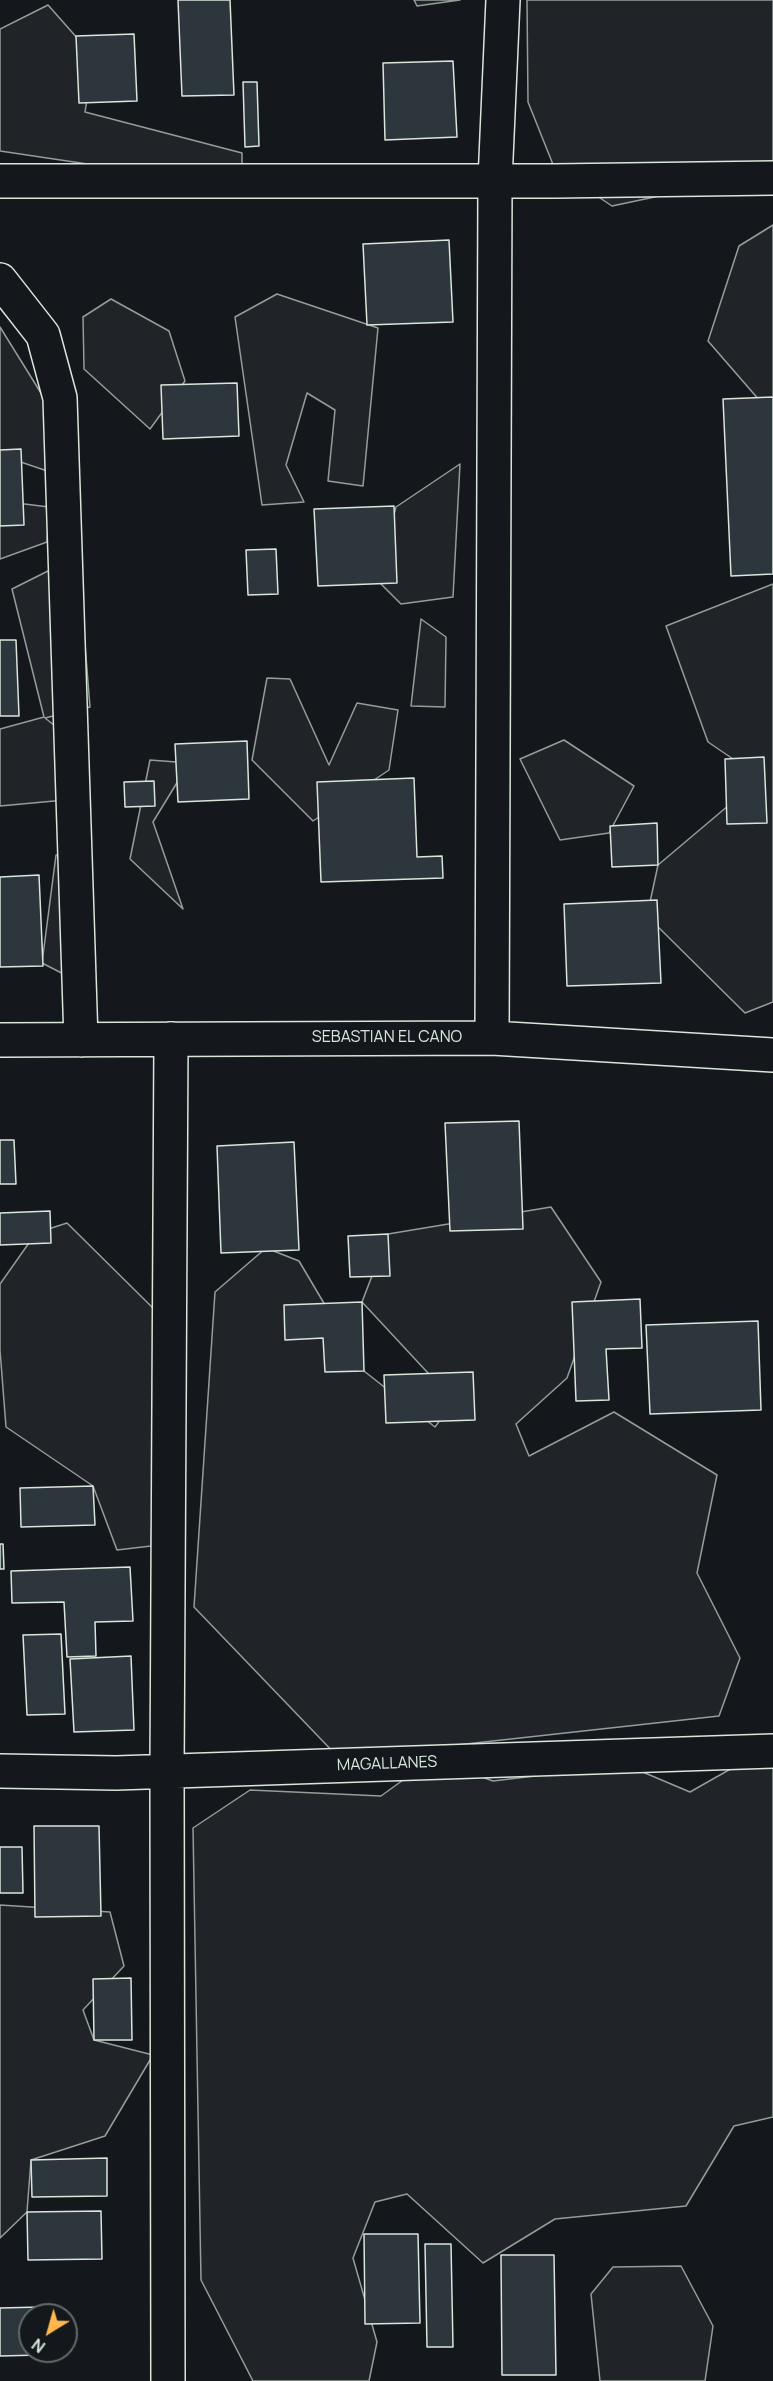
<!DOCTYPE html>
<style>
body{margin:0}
#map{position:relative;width:773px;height:2381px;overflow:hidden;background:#14181c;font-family:Manrope,sans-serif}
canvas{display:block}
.north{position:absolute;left:18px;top:2303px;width:60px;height:60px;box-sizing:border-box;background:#14181c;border:2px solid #626a69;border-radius:50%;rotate:217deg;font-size:16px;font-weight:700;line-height:24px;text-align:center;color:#d8e6dc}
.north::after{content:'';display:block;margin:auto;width:21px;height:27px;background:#ffb74d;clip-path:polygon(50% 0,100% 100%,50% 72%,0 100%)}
</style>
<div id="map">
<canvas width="773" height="2381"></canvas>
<div class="north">N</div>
</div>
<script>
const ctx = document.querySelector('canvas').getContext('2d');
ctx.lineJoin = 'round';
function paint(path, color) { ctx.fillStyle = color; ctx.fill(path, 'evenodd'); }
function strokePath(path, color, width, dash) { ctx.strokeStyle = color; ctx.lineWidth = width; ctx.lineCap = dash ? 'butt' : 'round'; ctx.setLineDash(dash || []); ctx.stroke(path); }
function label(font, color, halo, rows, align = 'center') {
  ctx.font = font + ' Manrope,sans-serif'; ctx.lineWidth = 4.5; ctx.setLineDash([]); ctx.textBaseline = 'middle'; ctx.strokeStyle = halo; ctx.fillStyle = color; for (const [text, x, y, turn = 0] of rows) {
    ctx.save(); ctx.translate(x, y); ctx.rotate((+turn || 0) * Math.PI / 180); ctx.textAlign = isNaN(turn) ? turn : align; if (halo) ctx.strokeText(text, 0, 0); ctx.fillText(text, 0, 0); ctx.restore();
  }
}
const green = new Path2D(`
 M 414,0 L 460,0 L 417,6 Z
 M 527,0 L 773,0 L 773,172 L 612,206 L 554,167 L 528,102 Z
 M 48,5 L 94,57 L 85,112 L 242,153 L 242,187 L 0,151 L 0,29 Z
 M 773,225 L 773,416 L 708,341 L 739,246 Z
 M 277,294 L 378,328 L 363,486 L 328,481 L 335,410 L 307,393 L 286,465 L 304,502 L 262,505 L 235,317 Z
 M 111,299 L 169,331 L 185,381 L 150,429 L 84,369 L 83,317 Z
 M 0,327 L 62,427 L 59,475 L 0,455 Z
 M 460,464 L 453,597 L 401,604 L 377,580 L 396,507 Z
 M 0,501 L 49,507 L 47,542 L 0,559 Z
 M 78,556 L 90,707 L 45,718 L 82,747 L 76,799 L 0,806 L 0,729 L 44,717 L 12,589 Z
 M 773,584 L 773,1002 L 745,1013 L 647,916 L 658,865 L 761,778 L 708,742 L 666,626 Z
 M 421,619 L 446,637 L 445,707 L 411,706 Z
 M 267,678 L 290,679 L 329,765 L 357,703 L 398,710 L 389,770 L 313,821 L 252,760 Z
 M 564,740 L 634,786 L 609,833 L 560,840 L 520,759 Z
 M 150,760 L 189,763 L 153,822 L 183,909 L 130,859 Z
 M 90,851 L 83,984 L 42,963 L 56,855 Z
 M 551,1207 L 601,1282 L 567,1378 L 516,1424 L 529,1456 L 614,1412 L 717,1475 L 697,1573 L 740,1658 L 719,1716 L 339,1758 L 194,1607 L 215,1292 L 266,1248 L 299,1261 L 364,1371 L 435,1427 L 454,1401 L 362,1302 L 388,1234 Z
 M 67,1223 L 158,1313 L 151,1546 L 117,1550 L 93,1486 L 6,1427 L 0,1350 L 0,1284 L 36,1233 Z
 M 773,1745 L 773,2117 L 734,2126 L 686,2206 L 555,2219 L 483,2263 L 407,2194 L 375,2202 L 353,2258 L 377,2342 L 369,2381 L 253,2381 L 201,2280 L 193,1828 L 250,1790 L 381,1796 L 432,1759 L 493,1781 L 626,1765 L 690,1792 Z
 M 0,1905 L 110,1912 L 124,1966 L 83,2010 L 94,2040 L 153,2055 L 105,2136 L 31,2160 L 27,2212 L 0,2238 Z
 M 681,2266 L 713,2326 L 705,2381 L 600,2381 L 591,2294 L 613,2267 Z`);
paint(green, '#202428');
strokePath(green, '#939e99', 1.5);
const building = new Path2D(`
 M 178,0 L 230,0 L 234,95 L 182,96 Z
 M 134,34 L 137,101 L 79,103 L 76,36 Z
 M 453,61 L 457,137 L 385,140 L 383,63 Z
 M 243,82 L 257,82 L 259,146 L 245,147 Z
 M 449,240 L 453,322 L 367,325 L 363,244 Z
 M 237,383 L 239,436 L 163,439 L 161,385 Z
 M 773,397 L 773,574 L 731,576 L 723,399 Z
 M 21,449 L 24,525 L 0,526 L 0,450 Z
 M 394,506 L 397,583 L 318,586 L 314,509 Z
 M 276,549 L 278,594 L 248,595 L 246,550 Z
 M 0,640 L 16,640 L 19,716 L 0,716 Z
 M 247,741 L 249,799 L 178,802 L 175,744 Z
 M 764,757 L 767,823 L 727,824 L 725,759 Z
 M 414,778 L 417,857 L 442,856 L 443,878 L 321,882 L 317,782 Z
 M 154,781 L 155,806 L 125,807 L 124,782 Z
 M 657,823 L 658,865 L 612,867 L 610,826 Z
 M 39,875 L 43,966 L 0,967 L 0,877 Z
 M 657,900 L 661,983 L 567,986 L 564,904 Z
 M 519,1121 L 523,1229 L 450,1231 L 445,1123 Z
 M 0,1140 L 14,1140 L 16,1184 L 0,1184 Z
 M 294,1142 L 299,1250 L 221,1253 L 217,1146 Z
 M 50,1211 L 51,1243 L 0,1245 L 0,1213 Z
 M 388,1234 L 390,1276 L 350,1277 L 348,1236 Z
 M 640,1299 L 642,1348 L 606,1349 L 609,1400 L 576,1401 L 572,1302 Z
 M 362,1302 L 364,1371 L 325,1372 L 323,1338 L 285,1340 L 284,1305 Z
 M 758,1321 L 761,1410 L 650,1414 L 646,1325 Z
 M 473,1372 L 475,1420 L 386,1423 L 384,1375 Z
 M 93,1486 L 95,1525 L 21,1527 L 20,1488 Z
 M 0,1544 L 3,1544 L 4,1569 L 0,1569 Z
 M 130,1567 L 133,1621 L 95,1622 L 96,1656 L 67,1657 L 64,1602 L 12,1603 L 11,1571 Z
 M 61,1634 L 65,1714 L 27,1715 L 23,1635 Z
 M 131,1656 L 134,1730 L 74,1732 L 70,1659 Z
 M 34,1826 L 99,1826 L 101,1916 L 35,1917 Z
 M 0,1847 L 22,1847 L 23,1893 L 0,1893 Z
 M 131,1978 L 132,2040 L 94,2040 L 93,1979 Z
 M 107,2158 L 107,2196 L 32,2197 L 31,2160 Z
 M 101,2211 L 102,2259 L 28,2260 L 27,2212 Z
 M 364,2234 L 418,2234 L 420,2323 L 365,2324 Z
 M 425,2244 L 451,2244 L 453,2347 L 427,2347 Z
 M 501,2255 L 554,2255 L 556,2375 L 502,2375 Z
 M 40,2307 L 40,2315 L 30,2315 L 30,2351 L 40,2351 L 40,2355 L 0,2356 L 0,2308 Z`);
paint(building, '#2c363c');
strokePath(building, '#d8e6dc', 1.5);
const minor = new Path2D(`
 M 0,181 L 555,181 L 773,178
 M 0,280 L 43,335 L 60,398 L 81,1040
 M 492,1038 L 495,181 L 503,0
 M 0,1040 L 492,1038 L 773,1055
 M 0,1771 L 116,1773 L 773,1751
 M 168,2381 L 167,1771 L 171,1039`);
strokePath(minor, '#d8e6dc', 36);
strokePath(minor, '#14181c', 33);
label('16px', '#d8e6dc', '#14181c', [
 ["SEBASTIAN EL CANO",387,1038],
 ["MAGALLANES",387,1764,-2]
]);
</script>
